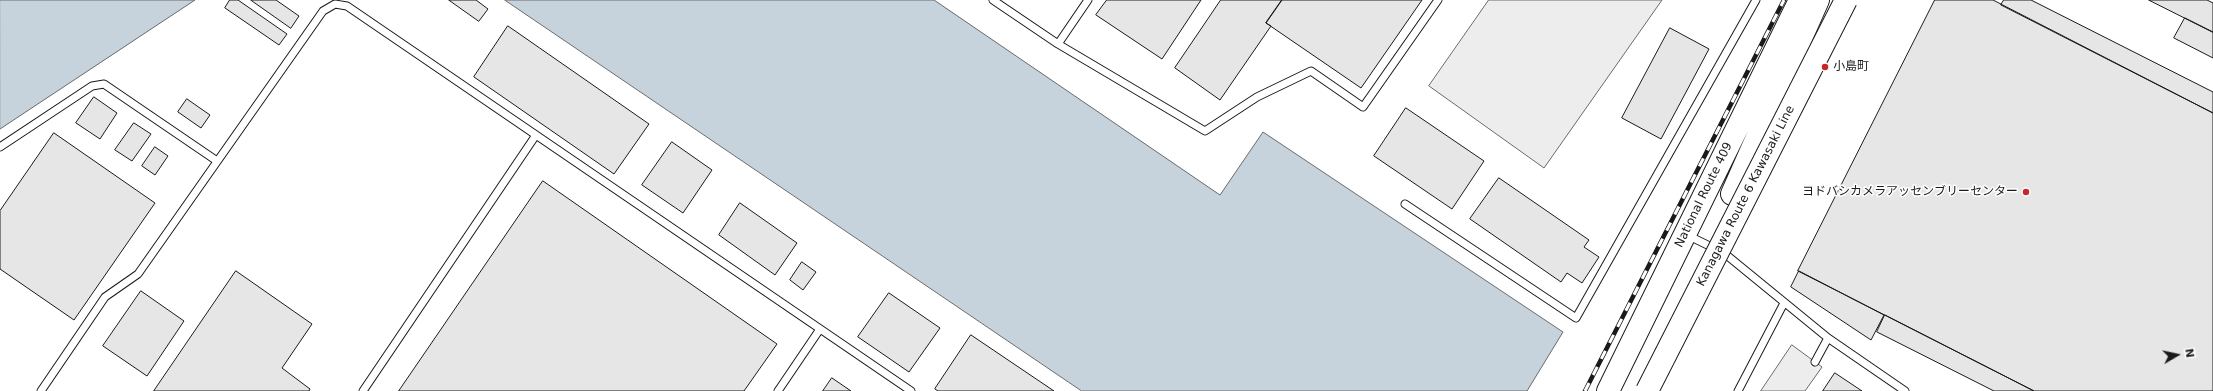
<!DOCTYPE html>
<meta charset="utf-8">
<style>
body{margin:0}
#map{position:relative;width:2213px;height:391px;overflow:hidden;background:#fff;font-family:"DejaVu Sans",sans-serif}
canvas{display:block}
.north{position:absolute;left:2157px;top:335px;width:40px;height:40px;-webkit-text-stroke:3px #fff;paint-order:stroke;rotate:81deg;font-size:11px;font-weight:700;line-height:16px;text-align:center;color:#1a1a1a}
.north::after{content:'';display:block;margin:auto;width:14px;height:18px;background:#1a1a1a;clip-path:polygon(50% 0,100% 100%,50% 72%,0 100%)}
</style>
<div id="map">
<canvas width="2213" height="391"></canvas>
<div class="north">N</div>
</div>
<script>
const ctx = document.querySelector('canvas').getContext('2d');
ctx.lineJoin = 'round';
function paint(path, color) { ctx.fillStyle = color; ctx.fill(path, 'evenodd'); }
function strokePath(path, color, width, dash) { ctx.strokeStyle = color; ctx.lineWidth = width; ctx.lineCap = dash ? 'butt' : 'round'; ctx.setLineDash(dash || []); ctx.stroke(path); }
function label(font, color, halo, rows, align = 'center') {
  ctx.font = font + ' "DejaVu Sans","Noto Sans JP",sans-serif'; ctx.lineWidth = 3; ctx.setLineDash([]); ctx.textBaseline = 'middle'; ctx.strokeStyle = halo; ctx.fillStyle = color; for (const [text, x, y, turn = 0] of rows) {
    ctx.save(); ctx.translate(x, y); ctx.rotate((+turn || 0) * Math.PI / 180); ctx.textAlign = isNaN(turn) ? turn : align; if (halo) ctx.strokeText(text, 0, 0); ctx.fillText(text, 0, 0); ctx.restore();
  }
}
const parking = new Path2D(`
 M 1489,0 L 1662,0 L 1544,168 L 1429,86 Z
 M 1792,345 L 1822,367 L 1805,391 L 1761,391 Z`);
paint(parking, '#ededed');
strokePath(parking, '#6a6a6a', 1);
const water = new Path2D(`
 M 0,0 L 195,0 L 0,129 Z
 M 505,0 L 934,0 L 1220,195 L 1263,132 L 1563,332 L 1527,391 L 1082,391 Z`);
paint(water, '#c6d2dc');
strokePath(water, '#6a6a6a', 1);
const building = new Path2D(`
 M 230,0 L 238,0 L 287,34 L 279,45 L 225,8 Z
 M 251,0 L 276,0 L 299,16 L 291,28 Z
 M 449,0 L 476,0 L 488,9 L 479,21 Z
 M 1107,0 L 1201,0 L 1162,59 L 1096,15 Z
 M 1221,0 L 1282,0 L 1266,23 L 1271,26 L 1220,100 L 1175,68 Z
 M 1282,0 L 1422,0 L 1361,88 L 1266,23 Z
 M 1935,0 L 1993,0 L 2213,113 L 2213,391 L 2034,391 L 1798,271 Z
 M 2004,0 L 2031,0 L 2213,92 L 2213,113 L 2001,5 Z
 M 2149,0 L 2207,0 L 2213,3 L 2213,32 Z
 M 2185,18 L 2213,32 L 2213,58 L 2174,38 Z
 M 508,26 L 649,124 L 614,174 L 474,77 Z
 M 1670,28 L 1709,49 L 1661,139 L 1622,118 Z
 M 94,97 L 117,113 L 100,139 L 76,123 Z
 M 187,99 L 210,115 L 201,128 L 178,112 Z
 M 1406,108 L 1484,161 L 1452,209 L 1374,156 Z
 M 134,123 L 151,134 L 132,161 L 115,150 Z
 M 54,133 L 155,203 L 74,320 L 0,269 L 0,211 Z
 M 672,142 L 712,170 L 683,213 L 642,185 Z
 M 155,147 L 168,156 L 155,175 L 142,166 Z
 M 1499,178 L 1589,240 L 1584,247 L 1599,257 L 1582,283 L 1567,273 L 1561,282 L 1470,219 Z
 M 543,181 L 777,344 L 744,391 L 399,391 Z
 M 740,203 L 797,243 L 775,275 L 719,235 Z
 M 802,262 L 816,272 L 803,290 L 790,280 Z
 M 236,271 L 312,324 L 282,368 L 310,389 L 309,391 L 154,391 Z
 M 1799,271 L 1884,315 L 1871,340 L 1791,287 Z
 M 141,291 L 184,321 L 147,376 L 103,346 Z
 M 889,293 L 940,328 L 909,372 L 858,337 Z
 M 1885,315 L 2034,391 L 1994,391 L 1877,332 Z
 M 971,335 L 1054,391 L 938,391 L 935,389 Z
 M 1835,373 L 1862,391 L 1823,391 Z
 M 832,378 L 851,391 L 823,391 Z`);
paint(building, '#e6e6e6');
strokePath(building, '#1a1a1a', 1);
const lane = new Path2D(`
 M 993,0 L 1058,44
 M 1088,0 L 1058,44 L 1205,131 L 1257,97 L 1311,71 L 1363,107 L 1438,0
 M 0,147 L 92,86 L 104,84 L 217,161
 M 1405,204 L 1576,318 L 1756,0
 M 1687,235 L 1724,253 L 1828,338 L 1905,391
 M 1815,362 L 1828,338
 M 41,391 L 105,297 L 138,274 L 323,11 L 335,4 L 347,6 L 911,391
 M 363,391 L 536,135
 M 778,391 L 820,329
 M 1738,391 L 1784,303`);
const highway = new Path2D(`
 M 1732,194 L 1818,0
 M 1608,391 L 1800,0`);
strokePath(lane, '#1a1a1a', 9);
strokePath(highway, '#1a1a1a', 24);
strokePath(lane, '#fff', 7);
strokePath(highway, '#fff', 22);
const rail = new Path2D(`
 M 1585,391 L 1784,0`);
strokePath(rail, '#1a1a1a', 4.5);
strokePath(rail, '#fff', 3, [9]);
const highwayBridge = new Path2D(`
 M 1647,391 L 1846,0`);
strokePath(highwayBridge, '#1a1a1a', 24, []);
strokePath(highwayBridge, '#fff', 22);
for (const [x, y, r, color] of [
 [1825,67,4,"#c62828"],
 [2026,192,4,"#c62828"]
]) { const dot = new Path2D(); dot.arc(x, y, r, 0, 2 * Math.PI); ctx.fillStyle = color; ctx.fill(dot); strokePath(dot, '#fff', 1.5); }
label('12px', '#1a1a1a', '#fff', [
 ["小島町",1833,67],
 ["ヨドバシカメラアッセンブリーセンター",2018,192,"right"]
], 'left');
label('12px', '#1a1a1a', '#fff', [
 ["National Route 409",1704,195,-64],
 ["Kanagawa Route 6 Kawasaki Line",1746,196,-63]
]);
</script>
